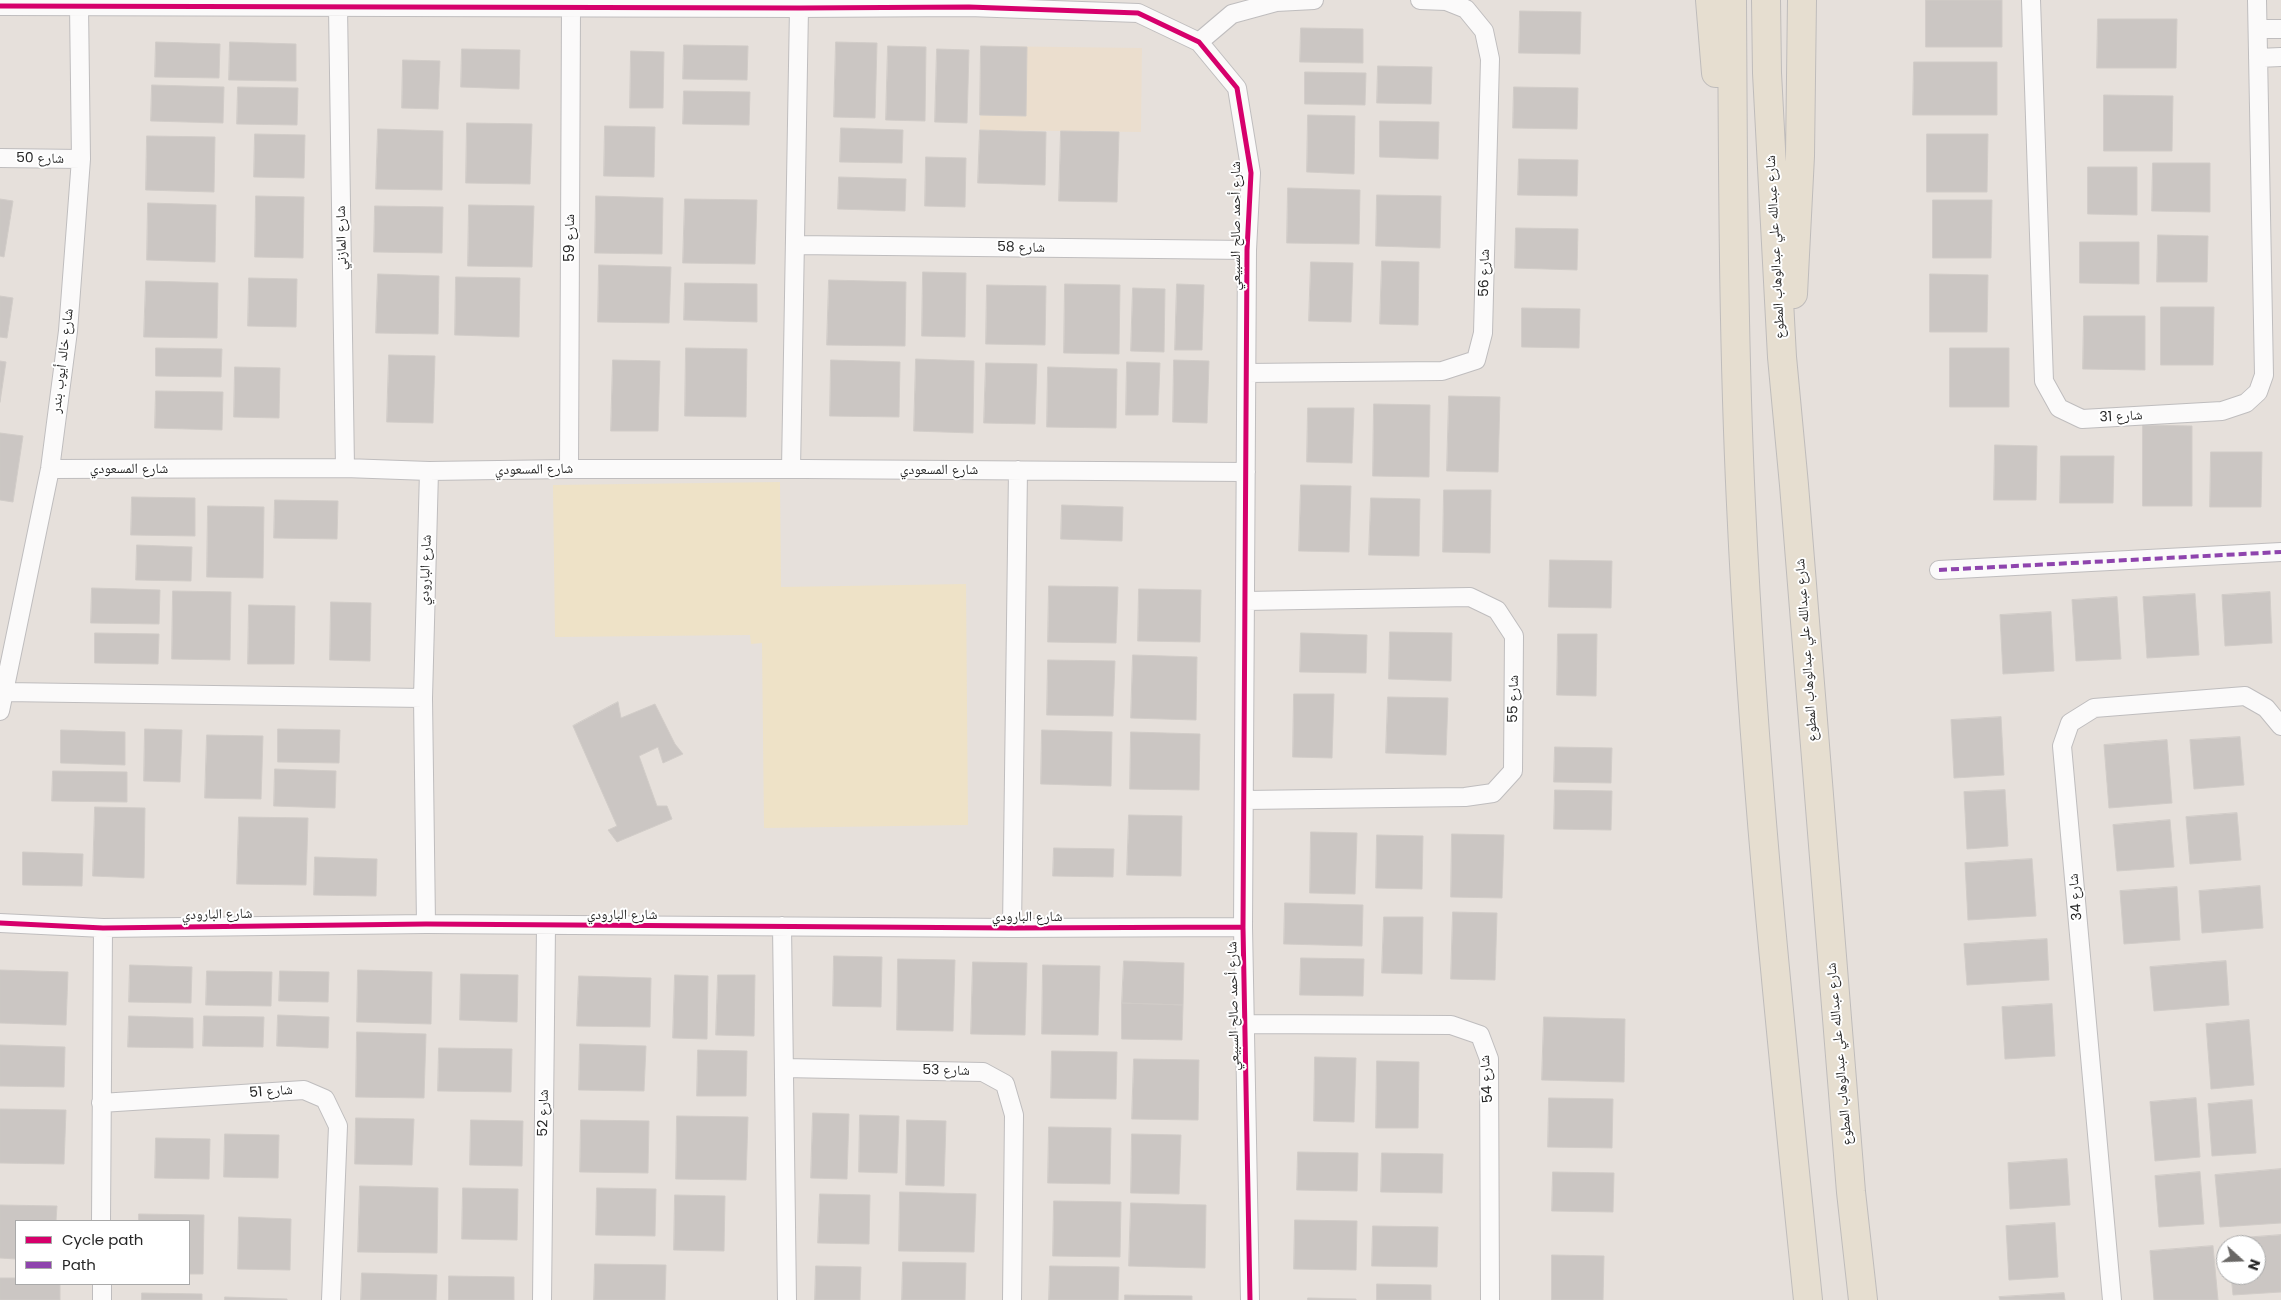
<!DOCTYPE html>
<meta charset="utf-8">
<style>
body{margin:0}
#map{position:relative;width:2281px;height:1300px;overflow:hidden;background:#e6e0db;font-family:Poppins,sans-serif}
canvas{display:block}
.legend{position:absolute;left:15px;top:1220px;width:175px;height:65px;box-sizing:border-box;background:#fff;border:1px solid #a9a9a9;margin:0;padding:6px 9px;list-style:none;font-size:15px;color:#272727}
.legend li{display:flex;align-items:center;gap:10px;height:25px}
.legend b{width:25px;border:1px solid #a9a9a9}
.north{position:absolute;left:2216px;top:1235px;width:50px;height:50px;box-sizing:border-box;background:#fff;border:1px solid #a9a9a9;border-radius:50%;rotate:110deg;font-size:14px;font-weight:700;line-height:20px;text-align:center;color:#272727}
.north::after{content:'';display:block;margin:auto;width:18px;height:22px;background:#6a6866;clip-path:polygon(50% 0,100% 100%,50% 72%,0 100%)}
</style>
<div id="map">
<canvas width="2281" height="1300"></canvas>
<ul class="legend">
<li><b style="height:6px;background:#d6006c"></b>Cycle path</li>
<li><b style="height:6px;background:#8e44ad"></b>Path</li>
</ul>
<div class="north">N</div>
</div>
<script>
const ctx = document.querySelector('canvas').getContext('2d');
ctx.lineJoin = 'round';
function paint(path, color) { ctx.fillStyle = color; ctx.fill(path, 'evenodd'); }
function strokePath(path, color, width, dash) { ctx.strokeStyle = color; ctx.lineWidth = width; ctx.lineCap = dash ? 'butt' : 'round'; ctx.setLineDash(dash || []); ctx.stroke(path); }
function label(font, color, halo, rows, align = 'center') {
  ctx.font = font + ' Poppins,"Noto Naskh Arabic",sans-serif'; ctx.lineWidth = 4; ctx.setLineDash([]); ctx.textBaseline = 'middle'; ctx.strokeStyle = halo; ctx.fillStyle = color; for (const [text, x, y, turn = 0] of rows) {
    ctx.save(); ctx.translate(x, y); ctx.rotate((+turn || 0) * Math.PI / 180); ctx.textAlign = isNaN(turn) ? turn : align; if (halo) ctx.strokeText(text, 0, 0); ctx.fillText(text, 0, 0); ctx.restore();
  }
}
paint(new Path2D(`
 M 981,46 L 1142,48 L 1141,132 L 980,130 Z`), '#ebdece');
paint(new Path2D(`
 M 780,482 L 781,587 L 966,584 L 968,825 L 764,828 L 762,643 L 751,644 L 750,635 L 555,637 L 553,485 Z`), '#eee2c7');
const building = new Path2D(`
 M 1926,0 L 2002,0 L 2002,47 L 1926,47 Z
 M 1520,11 L 1581,12 L 1580,54 L 1519,53 Z
 M 2098,19 L 2177,19 L 2176,68 L 2097,68 Z
 M 1301,28 L 1363,29 L 1363,63 L 1300,62 Z
 M 156,42 L 220,44 L 219,78 L 155,77 Z
 M 230,42 L 296,44 L 296,81 L 229,80 Z
 M 836,42 L 877,43 L 875,118 L 834,117 Z
 M 684,45 L 748,46 L 747,80 L 683,79 Z
 M 888,46 L 926,47 L 925,121 L 886,120 Z
 M 981,46 L 1027,47 L 1026,116 L 980,115 Z
 M 462,49 L 520,50 L 519,89 L 461,87 Z
 M 937,49 L 969,50 L 967,123 L 935,122 Z
 M 631,51 L 664,52 L 663,108 L 630,108 Z
 M 403,60 L 440,61 L 438,109 L 402,108 Z
 M 1914,62 L 1997,62 L 1997,115 L 1913,115 Z
 M 1378,66 L 1432,67 L 1431,104 L 1377,103 Z
 M 1305,72 L 1366,73 L 1365,105 L 1305,104 Z
 M 152,85 L 224,87 L 223,123 L 151,121 Z
 M 238,87 L 298,88 L 297,125 L 237,124 Z
 M 1514,87 L 1578,88 L 1577,129 L 1513,128 Z
 M 684,91 L 750,92 L 749,125 L 683,124 Z
 M 2104,95 L 2173,96 L 2172,151 L 2104,151 Z
 M 1308,115 L 1355,116 L 1354,174 L 1307,172 Z
 M 1380,121 L 1439,122 L 1438,159 L 1380,157 Z
 M 467,123 L 532,124 L 530,184 L 466,183 Z
 M 605,126 L 655,127 L 654,177 L 604,176 Z
 M 841,128 L 903,130 L 902,163 L 840,162 Z
 M 378,129 L 443,131 L 442,190 L 376,189 Z
 M 980,130 L 1046,132 L 1045,185 L 978,183 Z
 M 1061,131 L 1119,132 L 1117,202 L 1059,201 Z
 M 255,134 L 305,135 L 304,178 L 254,177 Z
 M 1927,134 L 1988,134 L 1987,192 L 1927,192 Z
 M 147,136 L 215,137 L 214,192 L 146,190 Z
 M 926,157 L 966,158 L 965,207 L 925,206 Z
 M 1519,159 L 1578,160 L 1577,196 L 1518,195 Z
 M 2153,163 L 2210,163 L 2210,212 L 2152,211 Z
 M 2088,167 L 2137,167 L 2137,215 L 2088,214 Z
 M 839,177 L 906,179 L 905,211 L 838,209 Z
 M 1288,188 L 1360,190 L 1359,244 L 1287,243 Z
 M 1377,195 L 1441,196 L 1440,248 L 1376,246 Z
 M 256,196 L 304,197 L 303,258 L 255,257 Z
 M 596,196 L 663,198 L 662,254 L 595,253 Z
 M 0,199 L 13,201 L 4,257 L 0,256 Z
 M 685,199 L 757,200 L 755,264 L 683,263 Z
 M 1933,200 L 1992,200 L 1991,258 L 1933,258 Z
 M 148,203 L 216,205 L 215,262 L 147,260 Z
 M 469,205 L 534,206 L 532,267 L 468,266 Z
 M 375,206 L 443,207 L 442,253 L 374,252 Z
 M 1516,228 L 1578,229 L 1577,270 L 1515,268 Z
 M 2158,235 L 2208,236 L 2207,282 L 2157,282 Z
 M 2080,242 L 2139,242 L 2139,284 L 2080,283 Z
 M 1382,261 L 1419,262 L 1418,325 L 1380,324 Z
 M 1311,262 L 1353,263 L 1351,322 L 1309,321 Z
 M 599,265 L 671,267 L 669,323 L 598,322 Z
 M 923,272 L 966,273 L 965,337 L 922,336 Z
 M 378,274 L 439,276 L 438,334 L 376,333 Z
 M 1930,274 L 1988,275 L 1987,332 L 1930,332 Z
 M 456,277 L 520,278 L 519,337 L 455,335 Z
 M 249,278 L 297,279 L 296,327 L 248,326 Z
 M 829,280 L 906,282 L 905,346 L 827,345 Z
 M 146,281 L 218,283 L 217,338 L 144,337 Z
 M 685,283 L 757,284 L 757,322 L 684,320 Z
 M 1065,284 L 1120,285 L 1119,354 L 1064,353 Z
 M 1177,284 L 1204,285 L 1202,350 L 1175,350 Z
 M 987,285 L 1046,286 L 1045,345 L 986,344 Z
 M 1133,288 L 1165,289 L 1164,352 L 1131,351 Z
 M 0,296 L 13,298 L 7,338 L 0,337 Z
 M 2161,307 L 2214,307 L 2213,365 L 2161,365 Z
 M 1522,308 L 1580,309 L 1579,348 L 1522,347 Z
 M 2084,316 L 2145,316 L 2145,370 L 2083,369 Z
 M 156,348 L 222,349 L 221,377 L 156,376 Z
 M 686,348 L 747,349 L 746,417 L 685,416 Z
 M 1950,348 L 2009,348 L 2009,407 L 1950,407 Z
 M 389,355 L 435,356 L 433,423 L 387,422 Z
 M 916,359 L 974,361 L 973,433 L 914,431 Z
 M 613,360 L 660,361 L 658,431 L 611,431 Z
 M 831,360 L 900,362 L 899,417 L 830,416 Z
 M 1174,360 L 1209,361 L 1207,423 L 1173,422 Z
 M 0,361 L 6,362 L 0,402 Z
 M 1127,362 L 1160,363 L 1158,415 L 1126,415 Z
 M 986,363 L 1037,364 L 1035,424 L 984,423 Z
 M 235,367 L 280,368 L 279,418 L 234,417 Z
 M 1048,367 L 1117,369 L 1116,428 L 1047,427 Z
 M 156,391 L 223,392 L 222,430 L 155,428 Z
 M 1449,396 L 1500,397 L 1498,472 L 1447,471 Z
 M 1374,404 L 1430,405 L 1429,477 L 1373,476 Z
 M 1308,408 L 1354,408 L 1352,463 L 1307,462 Z
 M 2143,425 L 2192,426 L 2192,506 L 2143,506 Z
 M 0,433 L 23,436 L 13,502 L 0,500 Z
 M 1995,445 L 2037,446 L 2036,500 L 1994,500 Z
 M 2211,452 L 2262,452 L 2261,507 L 2210,507 Z
 M 2061,456 L 2114,456 L 2113,503 L 2060,503 Z
 M 1301,485 L 1351,486 L 1349,552 L 1299,551 Z
 M 1444,490 L 1491,490 L 1490,553 L 1443,552 Z
 M 132,497 L 195,498 L 195,536 L 131,535 Z
 M 1371,498 L 1420,499 L 1419,556 L 1369,555 Z
 M 275,500 L 338,501 L 337,539 L 274,538 Z
 M 1062,505 L 1123,507 L 1122,541 L 1061,539 Z
 M 208,506 L 264,507 L 263,578 L 207,577 Z
 M 137,545 L 192,547 L 191,581 L 136,580 Z
 M 1550,560 L 1612,561 L 1611,608 L 1549,607 Z
 M 1049,586 L 1118,587 L 1116,643 L 1048,642 Z
 M 92,588 L 160,590 L 159,624 L 91,623 Z
 M 1139,589 L 1201,590 L 1200,642 L 1138,641 Z
 M 173,591 L 231,592 L 230,660 L 172,659 Z
 M 2270,592 L 2272,643 L 2225,646 L 2222,595 Z
 M 2195,594 L 2199,655 L 2147,658 L 2143,597 Z
 M 2117,597 L 2121,659 L 2076,661 L 2072,600 Z
 M 331,602 L 371,603 L 370,661 L 330,660 Z
 M 249,605 L 295,606 L 294,664 L 248,664 Z
 M 2051,612 L 2054,671 L 2003,674 L 2000,615 Z
 M 1390,632 L 1452,633 L 1451,681 L 1389,679 Z
 M 95,633 L 159,634 L 158,664 L 95,663 Z
 M 1301,633 L 1367,635 L 1366,673 L 1300,672 Z
 M 1558,634 L 1597,634 L 1596,696 L 1557,695 Z
 M 1133,655 L 1197,657 L 1196,720 L 1131,718 Z
 M 1048,660 L 1115,661 L 1113,716 L 1047,715 Z
 M 1294,694 L 1334,694 L 1332,758 L 1293,757 Z
 M 1388,697 L 1448,698 L 1446,755 L 1386,753 Z
 M 618,702 L 621,718 L 655,704 L 675,744 L 683,754 L 663,763 L 658,747 L 639,756 L 657,806 L 667,806 L 672,819 L 617,842 L 608,830 L 617,826 L 573,726 Z
 M 2001,717 L 2004,775 L 1954,778 L 1951,720 Z
 M 145,729 L 182,730 L 180,782 L 144,781 Z
 M 278,729 L 340,730 L 339,763 L 278,762 Z
 M 61,730 L 125,732 L 125,765 L 61,763 Z
 M 1042,730 L 1112,732 L 1111,786 L 1041,784 Z
 M 1131,732 L 1200,734 L 1199,790 L 1130,789 Z
 M 207,735 L 263,736 L 261,799 L 205,798 Z
 M 2240,737 L 2244,785 L 2194,789 L 2190,740 Z
 M 2167,740 L 2172,803 L 2109,808 L 2104,745 Z
 M 1555,747 L 1612,748 L 1611,783 L 1554,782 Z
 M 275,769 L 336,771 L 335,808 L 274,806 Z
 M 53,771 L 127,772 L 127,802 L 52,801 Z
 M 1555,790 L 1612,791 L 1611,830 L 1554,829 Z
 M 2005,790 L 2008,846 L 1967,849 L 1964,792 Z
 M 95,807 L 145,808 L 144,878 L 93,876 Z
 M 2237,813 L 2241,860 L 2190,864 L 2186,817 Z
 M 1129,815 L 1182,816 L 1181,876 L 1127,875 Z
 M 239,817 L 308,818 L 306,885 L 237,884 Z
 M 2170,820 L 2174,867 L 2117,871 L 2113,825 Z
 M 1311,832 L 1357,833 L 1355,894 L 1310,893 Z
 M 1452,834 L 1504,835 L 1502,898 L 1451,897 Z
 M 1377,835 L 1423,836 L 1422,889 L 1376,888 Z
 M 1054,848 L 1114,849 L 1113,877 L 1053,876 Z
 M 23,852 L 83,854 L 82,886 L 23,885 Z
 M 315,857 L 377,859 L 376,896 L 314,895 Z
 M 2032,859 L 2036,916 L 1968,920 L 1965,863 Z
 M 2260,886 L 2263,928 L 2202,933 L 2199,891 Z
 M 2177,887 L 2180,940 L 2124,944 L 2120,891 Z
 M 1285,903 L 1363,905 L 1362,946 L 1284,944 Z
 M 1453,912 L 1497,913 L 1495,980 L 1451,979 Z
 M 1384,917 L 1423,917 L 1422,974 L 1382,973 Z
 M 2047,939 L 2049,980 L 1967,985 L 1964,944 Z
 M 834,956 L 882,957 L 881,1007 L 833,1006 Z
 M 1301,958 L 1364,959 L 1363,996 L 1300,995 Z
 M 898,959 L 955,960 L 953,1031 L 897,1030 Z
 M 1124,961 L 1184,963 L 1183,1005 L 1122,1003 Z
 M 2226,961 L 2229,1005 L 2154,1011 L 2150,967 Z
 M 973,962 L 1027,963 L 1025,1035 L 971,1034 Z
 M 130,965 L 192,967 L 191,1003 L 129,1002 Z
 M 1043,965 L 1100,966 L 1098,1035 L 1042,1034 Z
 M 0,970 L 68,972 L 66,1025 L 0,1023 Z
 M 358,970 L 432,972 L 431,1024 L 357,1022 Z
 M 207,971 L 272,972 L 271,1006 L 206,1005 Z
 M 280,971 L 329,972 L 328,1002 L 279,1001 Z
 M 461,974 L 518,975 L 517,1022 L 460,1020 Z
 M 675,975 L 708,976 L 707,1039 L 673,1038 Z
 M 718,975 L 755,975 L 754,1036 L 716,1035 Z
 M 579,976 L 651,978 L 650,1027 L 577,1026 Z
 M 1122,1003 L 1183,1005 L 1182,1040 L 1122,1039 Z
 M 2052,1004 L 2055,1056 L 2005,1059 L 2002,1007 Z
 M 278,1015 L 329,1017 L 328,1048 L 277,1046 Z
 M 129,1016 L 193,1018 L 193,1048 L 128,1047 Z
 M 204,1016 L 264,1017 L 263,1047 L 203,1046 Z
 M 1544,1017 L 1625,1019 L 1624,1082 L 1542,1080 Z
 M 2249,1020 L 2254,1085 L 2211,1089 L 2206,1024 Z
 M 357,1032 L 426,1034 L 424,1098 L 356,1097 Z
 M 580,1044 L 646,1046 L 644,1091 L 579,1090 Z
 M 0,1045 L 65,1047 L 64,1087 L 0,1086 Z
 M 439,1048 L 512,1049 L 511,1092 L 438,1091 Z
 M 698,1050 L 747,1051 L 746,1096 L 697,1096 Z
 M 1052,1051 L 1117,1052 L 1116,1099 L 1051,1098 Z
 M 1315,1057 L 1356,1058 L 1354,1122 L 1314,1121 Z
 M 1134,1059 L 1199,1060 L 1198,1120 L 1132,1119 Z
 M 1377,1061 L 1419,1062 L 1418,1128 L 1376,1128 Z
 M 1549,1098 L 1613,1099 L 1612,1148 L 1548,1147 Z
 M 2196,1098 L 2200,1157 L 2155,1161 L 2150,1102 Z
 M 2252,1100 L 2256,1153 L 2212,1156 L 2208,1104 Z
 M 0,1109 L 66,1110 L 64,1164 L 0,1163 Z
 M 813,1113 L 849,1114 L 847,1179 L 811,1178 Z
 M 860,1115 L 899,1116 L 897,1173 L 859,1172 Z
 M 677,1116 L 748,1117 L 746,1180 L 676,1179 Z
 M 356,1118 L 414,1119 L 412,1165 L 355,1164 Z
 M 471,1120 L 523,1121 L 522,1166 L 470,1165 Z
 M 581,1120 L 649,1121 L 648,1173 L 580,1172 Z
 M 907,1120 L 946,1121 L 944,1186 L 906,1185 Z
 M 1049,1127 L 1111,1128 L 1110,1184 L 1048,1183 Z
 M 225,1134 L 279,1135 L 278,1178 L 224,1177 Z
 M 1132,1134 L 1181,1135 L 1179,1194 L 1131,1193 Z
 M 156,1138 L 210,1139 L 209,1179 L 155,1178 Z
 M 1298,1152 L 1358,1153 L 1357,1191 L 1297,1190 Z
 M 1382,1153 L 1443,1154 L 1442,1193 L 1381,1192 Z
 M 2067,1159 L 2070,1205 L 2010,1209 L 2008,1163 Z
 M 2281,1169 L 2281,1223 L 2220,1227 L 2215,1175 Z
 M 1553,1172 L 1614,1173 L 1613,1212 L 1552,1211 Z
 M 2200,1172 L 2204,1224 L 2159,1227 L 2155,1176 Z
 M 360,1186 L 438,1188 L 437,1253 L 358,1252 Z
 M 463,1188 L 518,1189 L 517,1240 L 462,1239 Z
 M 597,1188 L 656,1189 L 655,1236 L 596,1235 Z
 M 900,1192 L 976,1194 L 974,1252 L 899,1251 Z
 M 820,1194 L 870,1195 L 869,1244 L 818,1243 Z
 M 675,1195 L 725,1196 L 724,1251 L 674,1250 Z
 M 1054,1201 L 1121,1202 L 1120,1257 L 1053,1256 Z
 M 1131,1203 L 1206,1205 L 1205,1268 L 1129,1266 Z
 M 0,1205 L 57,1206 L 56,1221 L 16,1221 L 16,1259 L 0,1258 Z
 M 139,1214 L 204,1215 L 203,1274 L 189,1274 L 189,1221 L 139,1221 Z
 M 239,1217 L 291,1219 L 290,1270 L 238,1269 Z
 M 1295,1220 L 1357,1221 L 1356,1270 L 1294,1269 Z
 M 2055,1223 L 2058,1277 L 2009,1280 L 2006,1226 Z
 M 1373,1226 L 1438,1227 L 1437,1267 L 1372,1266 Z
 M 2281,1235 L 2281,1292 L 2233,1295 L 2231,1275 L 2256,1275 L 2256,1245 L 2229,1245 L 2229,1239 Z
 M 2213,1246 L 2218,1300 L 2154,1300 L 2150,1251 Z
 M 1552,1255 L 1604,1256 L 1603,1300 L 1552,1300 Z
 M 903,1262 L 966,1263 L 965,1300 L 902,1300 Z
 M 595,1264 L 666,1265 L 665,1300 L 594,1300 Z
 M 816,1266 L 861,1267 L 860,1300 L 815,1300 Z
 M 1050,1266 L 1119,1267 L 1118,1300 L 1049,1300 Z
 M 362,1273 L 437,1275 L 436,1300 L 361,1300 Z
 M 449,1276 L 514,1277 L 514,1300 L 449,1300 Z
 M 0,1278 L 16,1278 L 16,1284 L 60,1284 L 60,1300 L 0,1300 Z
 M 1377,1284 L 1431,1285 L 1431,1300 L 1377,1300 Z
 M 142,1293 L 202,1294 L 202,1300 L 142,1300 Z
 M 2064,1293 L 2065,1300 L 2000,1300 L 1999,1297 Z
 M 1125,1295 L 1192,1296 L 1192,1300 L 1125,1300 Z
 M 225,1297 L 287,1299 L 287,1300 L 225,1300 Z
 M 1308,1298 L 1356,1299 L 1356,1300 L 1308,1300 Z`);
paint(building, '#cbc6c3');
strokePath(building, '#d1ccc8', 1);
const street = new Path2D(`
 M 2031,0 L 2044,381 L 2059,408 L 2082,419 L 2222,411 L 2246,403 L 2258,392 L 2264,375 L 2257,0
 M 0,6 L 799,8 L 969,7 L 1138,13 L 1199,42 L 1237,88 L 1251,173 L 1247,250 L 1243,927 L 1250,1300
 M 338,7 L 345,468
 M 2259,29 L 2281,29
 M 1199,42 L 1232,14 L 1276,2 L 1314,0
 M 2258,58 L 2281,57
 M 0,158 L 81,159
 M 795,245 L 1247,250
 M 1247,373 L 1442,371 L 1476,360 L 1483,333 L 1490,59 L 1484,31 L 1466,9 L 1446,1 L 1420,0
 M 50,469 L 345,468 L 429,471 L 569,469 L 805,469 L 1246,472
 M 569,469 L 571,8
 M 791,469 L 799,8
 M 1939,570 L 2281,552
 M 5,692 L 423,698
 M 0,711 L 50,469 L 68,331 L 81,159 L 79,6
 M 1246,800 L 1465,797 L 1493,793 L 1513,771 L 1514,636 L 1497,610 L 1470,597 L 1246,601
 M 0,923 L 103,928 L 426,924 L 1012,928 L 1243,927
 M 426,924 L 423,698 L 429,471
 M 782,926 L 787,1300
 M 1012,928 L 1018,470
 M 1246,1024 L 1451,1025 L 1480,1035 L 1489,1059 L 1490,1300
 M 785,1068 L 983,1072 L 1005,1084 L 1014,1115 L 1012,1300
 M 101,1103 L 304,1090 L 325,1099 L 338,1126 L 331,1300
 M 101,1221 L 103,928
 M 102,1284 L 102,1300
 M 542,1300 L 546,926
 M 2112,1300 L 2062,746 L 2070,723 L 2094,708 L 2245,696 L 2266,708 L 2281,726`);
const primary = new Path2D(`
 M 1710,0 L 1716,73
 M 1732,0 C 1733,168 1733,336 1741,504 C 1753,770 1781,1035 1808,1300
 M 1766,0 L 1767,73 L 1782,357 L 1794,485 L 1851,1192 L 1863,1300
 M 1793,294 L 1800,156 L 1802,0`);
strokePath(street, '#bfbdbe', 20);
strokePath(primary, '#bfbcbb', 30);
strokePath(street, '#fbfafa', 18);
strokePath(primary, '#e6ded0', 28);
strokePath(new Path2D(`
 M 1939,570 L 2281,552`), '#8e44ad', 4, [8, 4]);
strokePath(new Path2D(`
 M 0,6 L 799,8 L 969,7 L 1138,13 L 1199,42 L 1237,88 L 1251,173 L 1247,250 L 1243,927 L 1250,1300
 M 0,923 L 103,928 L 426,924 L 1012,928 L 1243,927`), '#d6006c', 5);
label('14px', '#272727', '#fff', [
 ["شارع 50",40,159,1],
 ["شارع أحمد صالح السبيعي",1236,226,-90],
 ["شارع المازني",342,238,-91],
 ["شارع 59",570,238,-90],
 ["شارع عبدالله علي عبدالوهاب المطوع",1776,247,-93],
 ["شارع 58",1021,248,1],
 ["شارع 56",1485,273,-89],
 ["شارع خالد أيوب بندر",63,361,-83],
 ["شارع 31",2121,417,-3],
 ["شارع المسعودي",129,469],
 ["شارع المسعودي",534,470,-1],
 ["شارع المسعودي",939,470],
 ["شارع البارودي",426,570,-88],
 ["شارع عبدالله علي عبدالوهاب المطوع",1807,650,-94],
 ["شارع 55",1514,699,-89],
 ["شارع 34",2076,897,-95],
 ["شارع البارودي",217,915,-1],
 ["شارع البارودي",622,915],
 ["شارع البارودي",1027,917],
 ["شارع أحمد صالح السبيعي",1234,1006,-91],
 ["شارع عبدالله علي عبدالوهاب المطوع",1840,1054,-95],
 ["شارع 53",946,1071,1],
 ["شارع 54",1487,1079,-94],
 ["شارع 51",271,1092,-4],
 ["شارع 52",544,1113,-89]
]);
</script>
